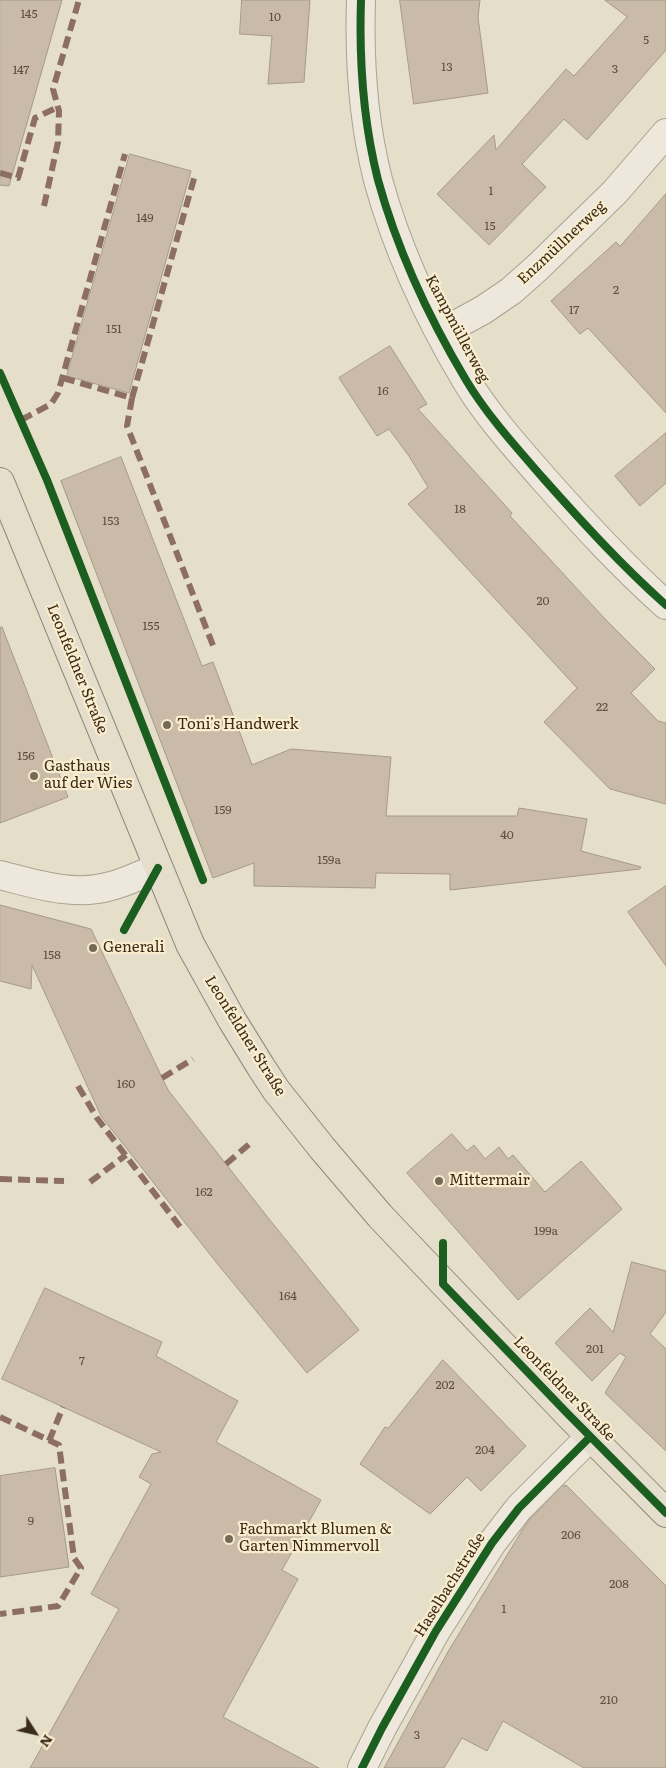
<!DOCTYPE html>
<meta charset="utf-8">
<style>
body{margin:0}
#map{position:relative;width:666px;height:1768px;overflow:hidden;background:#e5dec9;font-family:Literata,serif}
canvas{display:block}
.north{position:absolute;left:10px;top:1708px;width:50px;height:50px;-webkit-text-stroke:4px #f9edcd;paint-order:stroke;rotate:125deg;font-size:14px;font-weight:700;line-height:20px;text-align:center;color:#3a2a1a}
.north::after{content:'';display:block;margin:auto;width:18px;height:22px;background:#3a2a1a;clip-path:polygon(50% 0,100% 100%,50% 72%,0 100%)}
</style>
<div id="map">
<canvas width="666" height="1768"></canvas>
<div class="north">N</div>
</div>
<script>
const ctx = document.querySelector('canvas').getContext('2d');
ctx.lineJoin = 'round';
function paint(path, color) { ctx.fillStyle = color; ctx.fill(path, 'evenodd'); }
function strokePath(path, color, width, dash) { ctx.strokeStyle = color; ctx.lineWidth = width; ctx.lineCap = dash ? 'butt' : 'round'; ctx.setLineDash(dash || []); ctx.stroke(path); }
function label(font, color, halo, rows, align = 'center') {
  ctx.font = font + ' Literata,serif'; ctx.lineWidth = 4.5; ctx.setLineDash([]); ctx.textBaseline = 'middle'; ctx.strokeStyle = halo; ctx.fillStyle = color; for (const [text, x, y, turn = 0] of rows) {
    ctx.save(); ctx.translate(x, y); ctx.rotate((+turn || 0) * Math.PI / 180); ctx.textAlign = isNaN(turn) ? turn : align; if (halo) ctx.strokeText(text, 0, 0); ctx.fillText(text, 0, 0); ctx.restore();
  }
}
const building = new Path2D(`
 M 0,0 L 62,0 L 9,186 L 0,185 Z
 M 242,0 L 310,0 L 304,82 L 268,84 L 272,36 L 240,34 Z
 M 400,0 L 480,0 L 478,17 L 488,93 L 414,104 Z
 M 605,0 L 666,0 L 666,50 L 587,140 L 564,119 L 522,164 L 546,187 L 489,245 L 437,194 L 494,135 L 496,150 L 566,69 L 574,76 L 627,17 Z
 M 130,154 L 191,171 L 129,393 L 67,376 Z
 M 666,194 L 666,413 L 588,328 L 580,334 L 551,301 L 616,242 L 620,246 Z
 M 390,346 L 427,404 L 418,409 L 512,513 L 510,516 L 606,620 L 655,669 L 631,693 L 658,721 L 666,723 L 666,804 L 610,789 L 544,722 L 577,688 L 408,504 L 428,487 L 409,456 L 389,429 L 377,436 L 339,378 Z
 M 666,433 L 666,483 L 640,506 L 615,476 Z
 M 121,457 L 202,666 L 213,662 L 252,765 L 291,749 L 391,757 L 386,816 L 517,816 L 519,808 L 587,819 L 581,851 L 641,867 L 640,869 L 450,890 L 450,874 L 376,873 L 375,888 L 254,886 L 254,863 L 213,878 L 61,481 Z
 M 2,627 L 68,797 L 0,823 L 0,628 Z
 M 666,886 L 666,966 L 628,912 Z
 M 0,905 L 91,929 L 168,1090 L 269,1219 L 359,1330 L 307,1373 L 216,1262 L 101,1116 L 32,965 L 31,989 L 0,981 Z
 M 452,1134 L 467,1151 L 474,1145 L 485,1159 L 499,1147 L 508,1159 L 513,1155 L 545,1192 L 581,1161 L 622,1209 L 518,1300 L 407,1173 Z
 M 632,1262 L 666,1271 L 666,1312 L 650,1334 L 666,1349 L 666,1451 L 605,1393 L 626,1357 L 620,1353 L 592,1381 L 555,1343 L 590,1308 L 613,1332 Z
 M 45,1288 L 162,1342 L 156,1356 L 238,1401 L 216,1442 L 321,1500 L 282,1570 L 298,1579 L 223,1717 L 319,1768 L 30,1768 L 119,1609 L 91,1594 L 151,1484 L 139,1477 L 152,1454 L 161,1452 L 2,1379 Z
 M 443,1360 L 526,1446 L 481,1491 L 467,1477 L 430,1514 L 360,1464 L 385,1427 L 388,1428 Z
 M 55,1468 L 69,1567 L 0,1577 L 0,1476 Z
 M 564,1485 L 565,1487 L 566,1485 L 666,1586 L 666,1768 L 584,1768 L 503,1721 L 487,1751 L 462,1738 L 444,1768 L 384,1768 L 449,1650 L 523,1529 L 531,1518 Z`);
paint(building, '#cabba9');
strokePath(building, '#a69988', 1);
const minor = new Path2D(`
 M 361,0 C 359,60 363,121 378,180 C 397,249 429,318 466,380 C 487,415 516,447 543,478 C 582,522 622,566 666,605
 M 441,333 L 483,310 L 511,291 L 538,267 L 615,192 L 666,133
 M 362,1768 L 382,1728 L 436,1631 L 492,1543 L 519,1508 L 590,1437`);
const tertiary = new Path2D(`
 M 0,875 C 35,884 74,897 111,886 C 127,882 142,874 158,868`);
const primary = new Path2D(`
 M 0,482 L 190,944 L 232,1020 L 261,1067 L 276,1090 L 322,1148 L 380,1216 L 567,1413 L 666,1513`);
strokePath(minor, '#aaa293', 30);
strokePath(tertiary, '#aaa293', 30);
strokePath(primary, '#8f887a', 30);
strokePath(minor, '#ede8db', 28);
strokePath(tertiary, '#ede8db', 28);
strokePath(primary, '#e5decc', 28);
strokePath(new Path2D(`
 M 0,173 L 18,178 L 35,118 L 58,107
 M 44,206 L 58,142 L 59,111 L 53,89 L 79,0
 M 63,378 L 132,398 L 195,175
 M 132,398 L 127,426 L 214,648
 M 21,420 L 51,404 L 58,393 L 125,154
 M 162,1078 L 193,1059
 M 78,1086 L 97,1118 L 181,1228
 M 226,1164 L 253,1141
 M 0,1179 L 64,1181
 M 90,1182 L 126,1155
 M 0,1417 L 59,1445 L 74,1558 L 81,1568 L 58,1606 L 0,1614
 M 49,1441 L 63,1407`), '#8d6e63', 6, [12, 6]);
strokePath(new Path2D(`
 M 361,0 C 359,60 363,121 378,180 C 397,249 429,318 466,380 C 487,415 516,447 543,478 C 582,522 622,566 666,605
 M 0,373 L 47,480 L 203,880
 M 124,930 L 158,868
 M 443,1243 L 443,1284 L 567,1413 L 666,1513
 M 362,1768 L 382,1728 L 436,1631 L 492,1543 L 519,1508 L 590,1437`), '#1b5e20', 8);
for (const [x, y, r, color] of [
 [167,725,5,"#766957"],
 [34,776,5,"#766957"],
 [93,948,5,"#766957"],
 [439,1181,5,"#766957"],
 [229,1539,5,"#766957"]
]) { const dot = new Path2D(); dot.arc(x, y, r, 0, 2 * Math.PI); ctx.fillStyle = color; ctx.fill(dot); strokePath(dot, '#f9edcd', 2); }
label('12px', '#5e4e3e', null, [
 ["145",29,14],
 ["10",275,17],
 ["5",646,40],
 ["13",447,67],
 ["3",615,69],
 ["147",21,70],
 ["1",491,191],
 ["149",145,218],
 ["15",490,226],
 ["2",616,290],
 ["17",574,310],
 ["151",114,329],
 ["16",383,391],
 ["18",460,509],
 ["153",111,521],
 ["20",543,601],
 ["155",151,626],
 ["22",602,707],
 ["156",26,756],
 ["159",223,810],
 ["40",507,835],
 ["159a",329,860],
 ["158",52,955],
 ["160",126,1084],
 ["162",204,1192],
 ["199a",546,1231],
 ["164",288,1296],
 ["201",595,1349],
 ["7",82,1361],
 ["202",445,1385],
 ["204",485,1450],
 ["9",31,1521],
 ["206",571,1535],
 ["208",619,1584],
 ["1",504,1609],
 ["210",609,1700],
 ["3",417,1735]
]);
label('15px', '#3a2a1a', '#f9edcd', [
 ["Enzmüllnerweg",562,243,-43],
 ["Kampmüllerweg",457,329,62],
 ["Leonfeldner Straße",77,669,68],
 ["Leonfeldner Straße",245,1036,58],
 ["Leonfeldner Straße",564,1389,46],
 ["Haselbachstraße",450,1585,-58]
]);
label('15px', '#3a2a1a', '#f9edcd', [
 ["Toni's Handwerk",177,725],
 ["Gasthaus",44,767],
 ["auf der Wies",44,784],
 ["Generali",103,948],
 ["Mittermair",449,1181],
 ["Fachmarkt Blumen &",239,1530],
 ["Garten Nimmervoll",239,1547]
], 'left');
</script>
